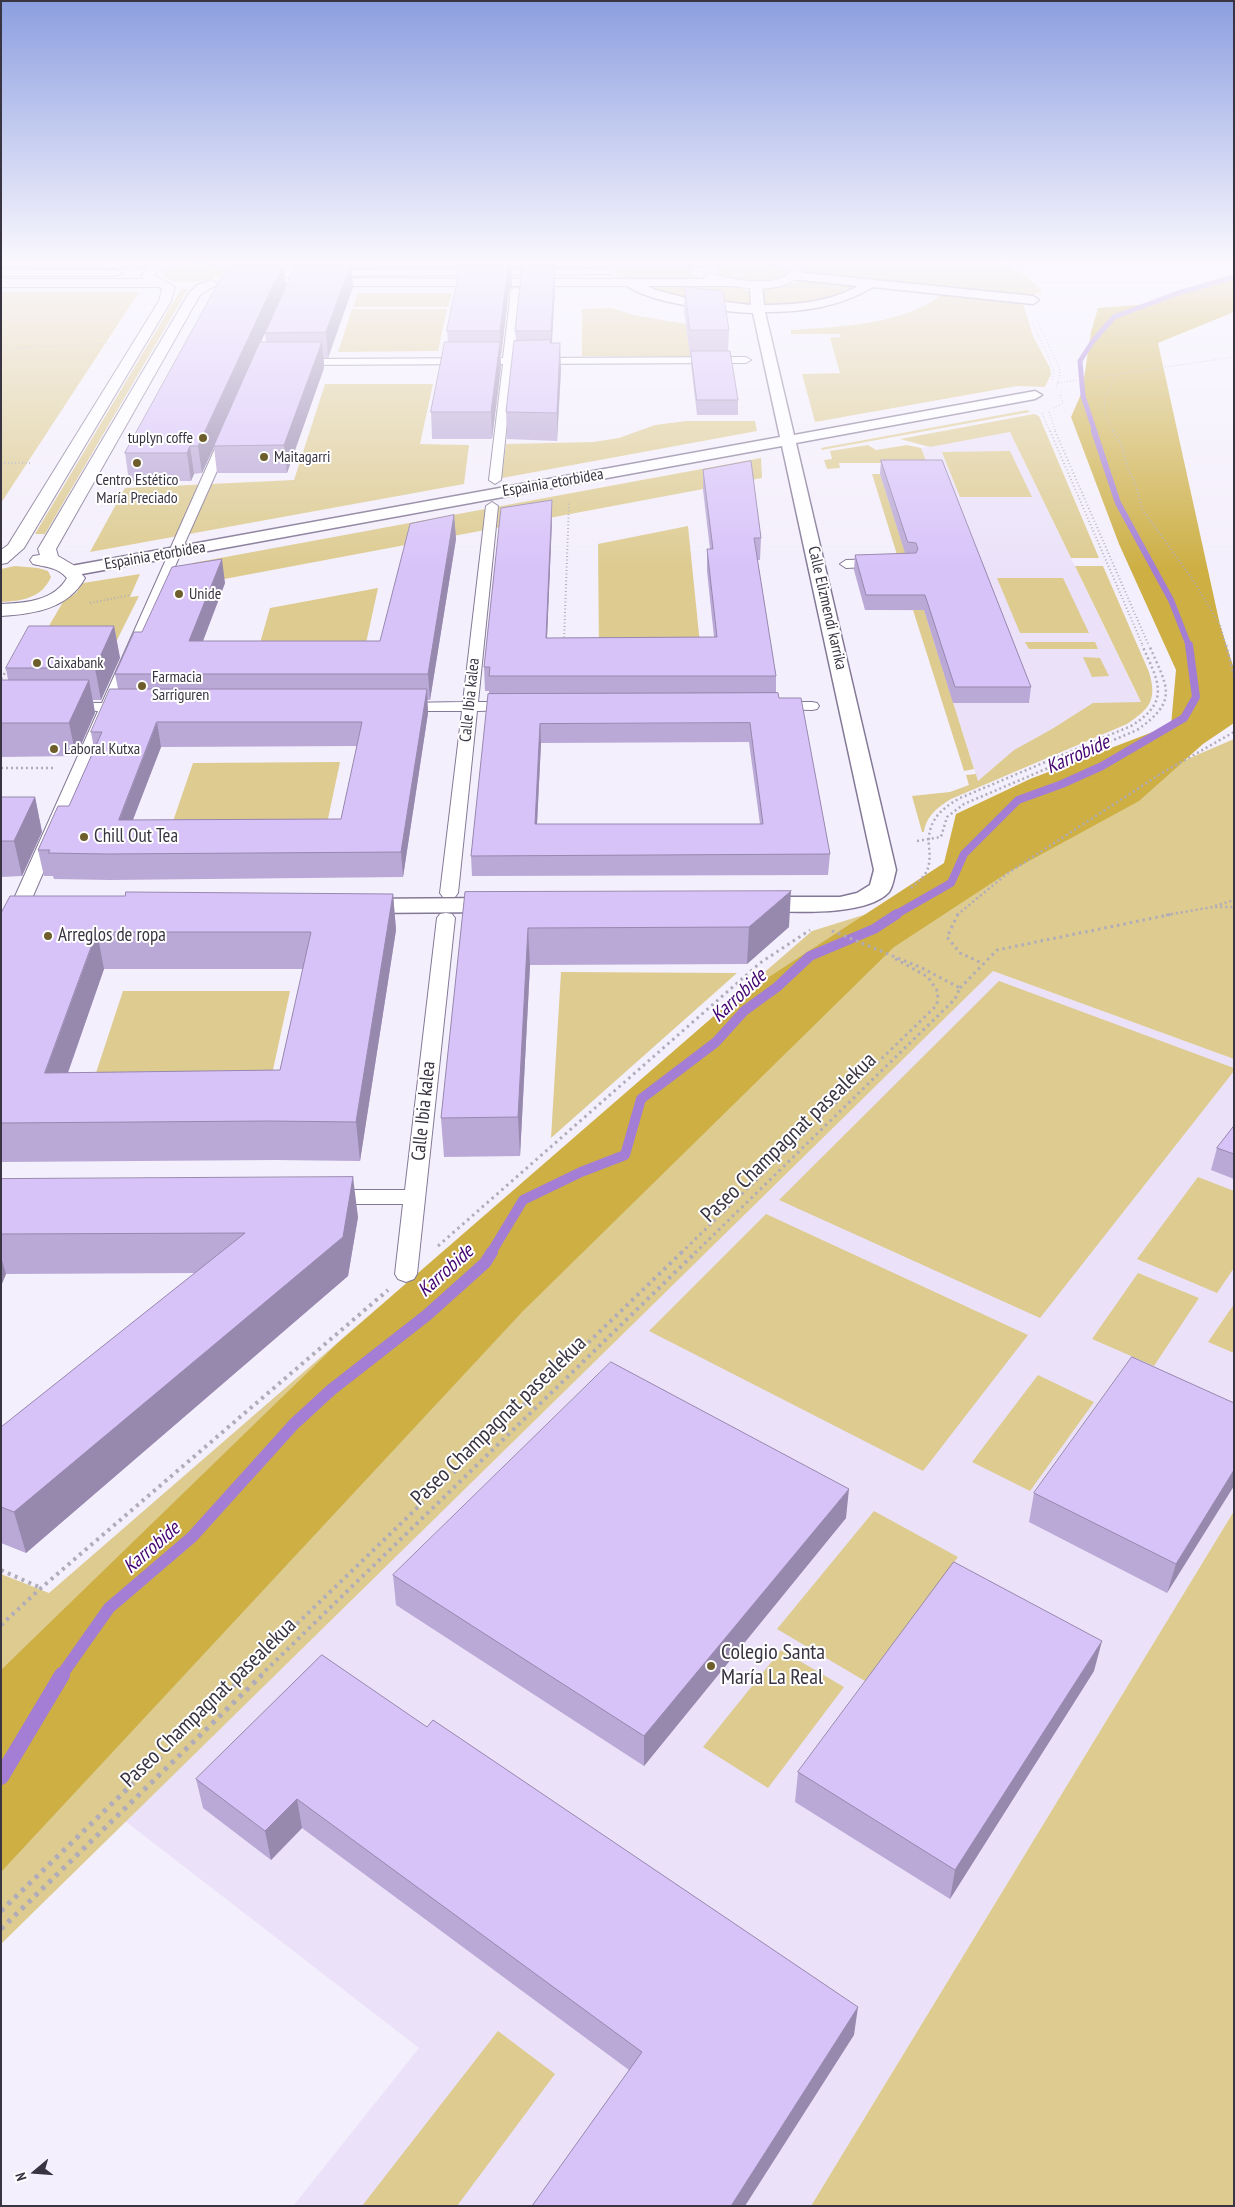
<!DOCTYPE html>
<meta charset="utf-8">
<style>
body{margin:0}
#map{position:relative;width:1235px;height:2207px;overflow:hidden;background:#f4effc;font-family:"PT Sans Narrow",sans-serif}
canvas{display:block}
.frame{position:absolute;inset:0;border:2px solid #393441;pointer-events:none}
.north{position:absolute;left:10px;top:2147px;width:50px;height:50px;-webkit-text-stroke:4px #fff;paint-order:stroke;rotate:252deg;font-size:14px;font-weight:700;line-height:20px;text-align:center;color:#393441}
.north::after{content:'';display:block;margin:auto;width:18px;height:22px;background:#393441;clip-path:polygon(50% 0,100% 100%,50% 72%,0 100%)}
</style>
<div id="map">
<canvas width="1235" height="2207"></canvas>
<div class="frame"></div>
<div class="north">N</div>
</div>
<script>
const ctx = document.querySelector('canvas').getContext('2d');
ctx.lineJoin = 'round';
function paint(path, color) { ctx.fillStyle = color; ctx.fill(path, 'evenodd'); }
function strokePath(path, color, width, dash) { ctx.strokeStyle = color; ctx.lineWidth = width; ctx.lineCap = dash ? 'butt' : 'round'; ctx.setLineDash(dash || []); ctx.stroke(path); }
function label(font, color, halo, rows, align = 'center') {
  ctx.font = font + ' "PT Sans Narrow",sans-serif'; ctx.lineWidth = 4; ctx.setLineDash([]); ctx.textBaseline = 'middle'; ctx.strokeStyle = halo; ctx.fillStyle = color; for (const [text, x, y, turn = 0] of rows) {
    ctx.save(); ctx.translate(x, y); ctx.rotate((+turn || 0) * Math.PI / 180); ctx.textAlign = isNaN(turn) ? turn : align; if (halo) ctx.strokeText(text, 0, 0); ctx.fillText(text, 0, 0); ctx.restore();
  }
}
paint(new Path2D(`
 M 1010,432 L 1141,703 L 1052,729 L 1014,750 L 978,781 L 924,611 L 865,610 L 853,567 L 909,567 L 880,474 L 931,474 L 921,448 Z
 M 993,971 L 1234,1059 L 1234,1304 L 1208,1342 L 1234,1353 L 1234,1511 L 811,2206 L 293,2206 L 419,2048 L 125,1821 Z`), '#ebe2f9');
paint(new Path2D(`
 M 786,260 L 997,260 L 1022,273 L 1043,291 L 1031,296 L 808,275 C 804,265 796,263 786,260 Z
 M 754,262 L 776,266 L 783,270 L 785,274 C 772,283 724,285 715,272 C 722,260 742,262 754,262 Z
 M 194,264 L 214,265 L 226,270 L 222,276 C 209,281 170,288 161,274 L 168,269 Z
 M 616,264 L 699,264 L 693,270 L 693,273 L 702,280 L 617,280 Z
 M 805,280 L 859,285 L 860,288 C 838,295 784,314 762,303 L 761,290 Z
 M 640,285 C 666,285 728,279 749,292 L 751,304 L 748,306 L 685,300 Z
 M 181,289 L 188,289 L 45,534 L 35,534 Z
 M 1,292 L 139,292 L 1,503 Z
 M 358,293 L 452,293 L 448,307 L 353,307 Z
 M 941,295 L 1023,304 L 1033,336 L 1050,368 L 1051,374 L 1045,387 L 1017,386 L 815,422 L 802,374 L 840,373 L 830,338 L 841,337 L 840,334 L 791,334 L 791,330 C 836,327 904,325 941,295 Z
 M 612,308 L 633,315 L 686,324 L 690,356 L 582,356 L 582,309 Z
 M 352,309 L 447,309 L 438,351 L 338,352 Z
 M 325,384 L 433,384 L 420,444 L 469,445 L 464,484 L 90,552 L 125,488 L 294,480 Z
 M 1027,410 L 1030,412 L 822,450 L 821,448 Z
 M 1034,414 L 1039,416 L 1099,558 L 1071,558 L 1010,432 L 930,447 L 900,439 Z
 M 686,421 L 755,421 L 757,431 L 502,478 L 506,444 L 593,442 L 619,438 L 655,425 Z
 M 868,445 L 876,450 L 907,445 L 921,448 L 927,463 L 839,463 L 840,468 L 827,469 L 824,460 L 832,459 L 830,451 Z
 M 1010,451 L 1032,497 L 960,497 L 942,452 Z
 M 761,458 L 762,478 L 187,586 L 193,563 Z
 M 872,474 L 880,474 L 907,558 L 898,558 Z
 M 688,526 L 701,654 L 599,655 L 598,544 Z
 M 15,566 L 38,568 L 48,571 L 51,577 C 42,598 22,601 1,602 L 1,569 Z
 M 1075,566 L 1103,566 L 1149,672 C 1157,699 1151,708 1127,724 L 951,799 C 938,807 926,816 924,832 L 922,832 L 912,796 L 950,792 L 969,785 L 966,775 L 976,774 L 978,781 L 1014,750 L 1052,729 L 1093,703 L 1141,702 Z
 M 140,574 L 130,597 L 139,596 L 113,648 L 36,648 L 63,602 L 76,593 L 83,583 Z
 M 997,578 L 1063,578 L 1089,633 L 1020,633 Z
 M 378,588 L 363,657 L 256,657 L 270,608 Z
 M 913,610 L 924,610 L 974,769 L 964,771 Z
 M 1025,642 L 1095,642 L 1098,649 L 1029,649 Z
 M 1083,657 L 1100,658 L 1109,676 L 1092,677 Z
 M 1234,739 L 1234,1059 L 993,971 L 1,1944 L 1,1574 L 49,1593 L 812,931 L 870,913 L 1050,818 Z
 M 340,762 L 325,833 L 169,833 L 193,763 Z
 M 561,972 L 737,973 L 551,1138 Z
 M 999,981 L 1234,1068 L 1234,1071 L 1040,1318 L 779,1200 Z
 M 123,991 L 290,991 L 268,1093 L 89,1094 Z
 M 1198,1177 L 1234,1191 L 1234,1268 L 1217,1293 L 1137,1259 Z
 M 766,1214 L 1028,1335 L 923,1471 L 649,1331 Z
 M 1138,1273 L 1199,1298 L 1154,1366 L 1092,1339 Z
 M 1234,1304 L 1234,1353 L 1208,1342 Z
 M 1038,1375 L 1094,1402 L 1030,1491 L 972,1462 Z
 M 874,1511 L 958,1557 L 865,1681 L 777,1629 Z
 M 1234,1511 L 1234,2206 L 811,2206 Z
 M 781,1650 L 844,1687 L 768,1788 L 703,1747 Z
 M 498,2031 L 555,2074 L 457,2206 L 362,2206 Z`), '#ddcb90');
paint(new Path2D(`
 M 1234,277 L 1234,312 L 1158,343 L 1220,625 L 1234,669 L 1234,723 L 1203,744 L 1139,801 L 1007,873 L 894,947 L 523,1311 L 1,1872 L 1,1670 L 339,1342 L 729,1003 L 944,863 L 956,814 L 1030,779 L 1171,725 L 1176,670 L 1119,544 L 1071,417 L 1082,392 L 1091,332 L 1098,308 L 1149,304 Z`), '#cdaf44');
strokePath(new Path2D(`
 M 1095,432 L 1083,396 L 1080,361 L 1093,341 L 1114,317 L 1178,293 L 1234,277`), '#a37ed4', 5);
strokePath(new Path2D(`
 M 1094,431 L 1118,503 L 1171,600 L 1189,646`), '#a37ed4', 6);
strokePath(new Path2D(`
 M 895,915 L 951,883 L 964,854 L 1018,800 L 1062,784 L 1102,766 L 1184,718 L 1196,697 L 1189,645`), '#a37ed4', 8);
strokePath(new Path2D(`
 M 491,1253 L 523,1200 L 581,1172 L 625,1155 L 641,1099 L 716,1042 L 744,1011 L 777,987 L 810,956 L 874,929 L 897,914`), '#a37ed4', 10);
strokePath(new Path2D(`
 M 61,1676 L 109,1608 L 192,1537 L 294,1424 L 331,1390 L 427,1315 L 485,1263 L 492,1252`), '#a37ed4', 12);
strokePath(new Path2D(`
 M 1,1777 L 62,1675`), '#a37ed4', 16);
const pedestrian = new Path2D(`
 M 608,269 L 613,272 L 611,274 L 325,276 L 320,273 L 325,270 Z
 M 1,270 L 116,270 L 121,273 L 116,276 L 1,276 Z
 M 516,287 L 521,290 L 514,358 L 746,357 L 751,360 L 746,363 L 513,364 L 501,480 L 495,484 L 489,480 L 503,364 L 298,365 L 293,362 L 298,359 L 503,358 L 511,290 Z
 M 227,432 L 233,435 L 183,547 L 181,550 L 173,550 L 171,547 L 221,435 Z
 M 492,502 L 498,506 L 478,702 L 512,702 L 517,703 L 519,706 L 517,709 L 512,710 L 477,711 L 458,893 L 455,897 L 443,897 L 440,893 L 462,711 L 401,711 L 396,710 L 394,707 L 396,704 L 401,703 L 463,702 L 486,506 Z
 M 174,551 L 180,555 L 116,703 L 132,704 L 134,707 L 132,710 L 113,711 L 30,903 L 27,907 L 15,907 L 12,903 L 98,711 L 61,710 L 59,707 L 61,704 L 66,703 L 102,703 L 168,555 Z
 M 881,559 L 886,560 L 887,563 L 886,566 L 846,568 L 840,564 L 846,560 Z
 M 776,702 L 812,702 L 817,703 L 819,706 L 817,709 L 812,710 L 771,709 L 769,706 L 771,703 Z
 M 446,913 L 452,914 L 455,918 L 417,1274 L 414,1279 L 406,1282 L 398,1279 L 395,1274 L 403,1204 L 329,1204 L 321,1202 L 318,1197 L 321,1192 L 329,1190 L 405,1190 L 437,918 L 440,914 Z`);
const minor = new Path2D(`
 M 795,272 L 1033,296 L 1039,300 L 1033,304 L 873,287 C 839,307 804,312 765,312 L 794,435 L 1035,391 L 1042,395 L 1035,399 L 796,443 L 896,870 C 894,877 893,886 889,892 C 865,918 788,911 754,911 L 746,909 L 743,904 L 746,899 L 754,897 L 840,897 L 857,893 L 870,885 L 874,870 L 782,446 L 71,576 L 65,575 L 62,571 L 65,567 L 71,566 L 780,437 L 753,313 C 725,312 641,303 623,282 L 629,278 L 656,290 L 682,297 L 751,305 L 750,285 L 756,281 L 762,285 L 764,305 C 797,305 829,302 858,286 L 791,279 L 789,276 Z
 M 498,898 L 506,900 L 509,905 L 506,910 L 498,912 L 359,913 L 351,911 L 348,906 L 351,901 L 359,899 Z`);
const tertiary = new Path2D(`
 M 1,260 L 231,260 L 236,262 L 241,260 L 725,260 L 726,262 L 720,266 L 245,268 L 246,273 L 229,284 L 223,280 L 233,270 C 213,261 171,259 154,275 L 175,287 L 171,301 L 24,548 L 7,563 L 1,564 L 1,550 L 8,545 L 159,301 L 162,289 L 159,287 L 1,287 L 1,279 L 144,279 L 141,276 L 148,268 L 1,267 Z
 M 763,260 L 791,261 L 803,272 C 787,293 753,289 730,286 L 247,286 L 241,282 L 247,278 L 705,279 L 704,277 L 706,274 C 713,272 721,277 729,278 C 746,281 776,286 790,272 L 783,267 L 765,263 Z
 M 212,280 L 218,284 L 200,295 L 56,549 L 58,556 L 75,566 L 85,578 C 68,609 34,614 1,616 L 1,604 C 25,603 54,601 67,578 C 57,567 46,567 33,564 L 30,560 L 33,556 L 40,555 L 38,549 L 189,293 L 197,285 Z`);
strokePath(pedestrian, '#837895', 2);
strokePath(minor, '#837895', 3);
strokePath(tertiary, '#837895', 2);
strokePath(new Path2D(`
 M 984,260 L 1009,275
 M 992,260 L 1019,277
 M 1037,320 L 1059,367 L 1060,375 L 1056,387
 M 1032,321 L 1054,370 L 1052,382
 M 1,349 L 110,343
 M 1058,383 L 1234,357
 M 1054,408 L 1063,403 L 1059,393
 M 1049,412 L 1056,432
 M 1042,413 L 1050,432
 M 1114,432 C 1098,405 1104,401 1116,374`), '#b1acb9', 1, [1, 2]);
strokePath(new Path2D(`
 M 1050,431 L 1143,646
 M 1055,431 L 1149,646
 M 1113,431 L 1121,444 L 1128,469 L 1136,485 L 1142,509 L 1193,580 L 1220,625 L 1226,646
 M 1,463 L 32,463
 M 90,603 L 131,595
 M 564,641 L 569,503`), '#b1acb9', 2, [1, 2.5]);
strokePath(new Path2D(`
 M 1226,645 L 1234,676
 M 1,679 L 8,668
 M 1,768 L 55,768
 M 917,841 L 941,837 L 947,817 L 964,804 L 1137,730 C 1180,700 1167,687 1149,645
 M 911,888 C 917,883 923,878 927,871 C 930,863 930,855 929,847 C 927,822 939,810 960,798 L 1131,726 C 1172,701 1158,681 1142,645
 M 1215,906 L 1234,900
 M 957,915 L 1008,873 L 1162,773 L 1234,732
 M 1166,915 L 1213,907 L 1234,907`), '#b1acb9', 2.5, [2, 3]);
strokePath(new Path2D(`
 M 958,914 L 947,937 L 960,953 L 982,963
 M 960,988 L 997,950 L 1173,914
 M 438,1246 L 760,963 L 810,930
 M 681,1253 L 937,1005 L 938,992 L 928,977 L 894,958
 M 695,1253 L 955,999 L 960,988 L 922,968 L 830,930`), '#b1acb9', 3, [2.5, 4]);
strokePath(new Path2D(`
 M 1,1570 L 41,1588
 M 1,1625 L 41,1588 L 388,1290
 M 243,1676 L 682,1252
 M 260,1676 L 696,1252`), '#b1acb9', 4, [3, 4.5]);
strokePath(new Path2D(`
 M 1,1911 L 245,1675
 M 1,1929 L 262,1675`), '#b1acb9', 5, [4, 5.5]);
paint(pedestrian, '#fff');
paint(minor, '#fff');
paint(tertiary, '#fff');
paint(new Path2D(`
 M 283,264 L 286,287 L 261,342 L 266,342 L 265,333 L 295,268 L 294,264 L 351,264 L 353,287 L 328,358 L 324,358 L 324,368 L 287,473 L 217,473 L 214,447 L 202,473 L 194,474 L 191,481 L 129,481 L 125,453 Z
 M 511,264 L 512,287 L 509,290 L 501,356 L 500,356 L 501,367 L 492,439 L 432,439 L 431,412 L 448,342 L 447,331 Z
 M 520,264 L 555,288 L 552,343 L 561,369 L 557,441 L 507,439 L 506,412 L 516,341 L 515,331 L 520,284 Z
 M 685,287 L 729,330 L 728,351 L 738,400 L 738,415 L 697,415 L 691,365 L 691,355 L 690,355 L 684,311 Z
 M 881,460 L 1031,687 L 1029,703 L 953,703 L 924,610 L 865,610 L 854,570 L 855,555 L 905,553 L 880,474 Z
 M 703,470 L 761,538 L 760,560 L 757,560 L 776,676 L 776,693 L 779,698 L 830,854 L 828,875 L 472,876 L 471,856 L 489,694 L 489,691 L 485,691 L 484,667 L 552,521 L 547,638 L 714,637 L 707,571 L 707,549 L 710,549 L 703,490 ZM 749,742 L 760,824 L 537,824 L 541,743 Z
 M 454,515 L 456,539 L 430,700 L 427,700 L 428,713 L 403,877 L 110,880 L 54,879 L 53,876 L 44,876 L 38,850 L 69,806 L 94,749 L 91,732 L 118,689 L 115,674 L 142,632 L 225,583 L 203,641 L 380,641 ZM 357,746 L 341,819 L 133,820 L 161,747 Z
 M 114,626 L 120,658 L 101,700 L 93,700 L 95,713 L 76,756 L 1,757 L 1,680 L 8,680 L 6,668 Z
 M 1,797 L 35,797 L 42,832 L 22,876 L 1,877 Z
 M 465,892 L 789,927 L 747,964 L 530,965 L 520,1156 L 444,1157 L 441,1118 Z
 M 393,894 L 396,930 L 360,1161 L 275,1160 L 1,1162 L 1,913 ZM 104,969 L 303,969 L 280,1070 L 68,1073 Z
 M 1234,1126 L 1234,1179 L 1211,1170 L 1217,1148 Z
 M 1,1179 L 358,1217 L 348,1276 L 26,1553 L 1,1543 L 1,1427 L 195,1273 L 6,1274 L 1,1286 Z
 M 1234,1403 L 1167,1593 L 1029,1522 L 1034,1493 Z
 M 846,1518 L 644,1766 L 396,1605 L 393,1575 Z
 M 322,1655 L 854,2035 L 629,2070 L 302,1828 L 271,1860 L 203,1808 L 196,1779 Z
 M 1094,1671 L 950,1899 L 795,1802 L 798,1772 Z`), '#baa8d6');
paint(new Path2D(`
 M 283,264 L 286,287 L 214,445 L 214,447 L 202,473 L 198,446 Z
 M 351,264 L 353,287 L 328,358 L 326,332 Z
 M 511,264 L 512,287 L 509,290 L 501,356 L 500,331 L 508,266 Z
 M 555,264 L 555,288 L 551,356 L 551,331 Z
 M 322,342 L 324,368 L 287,473 L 284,445 Z
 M 500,342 L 501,367 L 492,439 L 491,412 Z
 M 560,343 L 561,369 L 557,441 L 557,413 Z
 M 190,446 L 194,474 L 191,481 L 187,453 Z
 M 552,500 L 552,521 L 546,661 L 546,638 Z
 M 454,515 L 456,539 L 430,700 L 428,674 Z
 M 222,559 L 225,583 L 193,667 L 189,641 Z
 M 114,626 L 120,658 L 101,700 L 95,668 Z
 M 89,680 L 95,713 L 76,756 L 69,723 Z
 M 427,689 L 428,713 L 403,877 L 401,852 Z
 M 157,722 L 161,747 L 123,845 L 119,820 Z
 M 540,724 L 541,743 L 536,844 L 535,824 Z
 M 35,797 L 42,832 L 22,876 L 14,841 Z
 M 791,891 L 789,927 L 747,964 L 749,927 Z
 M 393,894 L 396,930 L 360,1161 L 356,1122 Z
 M 528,928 L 530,965 L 520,1156 L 518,1117 Z
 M 97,932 L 104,969 L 54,1112 L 45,1073 Z
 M 353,1177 L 358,1217 L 348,1276 L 26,1553 L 14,1512 Z
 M 1,1257 L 6,1274 L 1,1286 Z
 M 1234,1470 L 1234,1486 L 1167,1593 L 1176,1564 Z
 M 849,1489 L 846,1518 L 644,1766 L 644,1736 Z
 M 1102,1641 L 1094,1671 L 950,1899 L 955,1870 Z
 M 297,1799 L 302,1828 L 271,1860 L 265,1831 Z
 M 858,2007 L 854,2035 L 745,2206 L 731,2206 Z`), '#9788ae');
const building = new Path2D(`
 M 229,264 L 283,264 L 198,446 L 190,446 L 187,453 L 125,453 Z
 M 294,264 L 351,264 L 326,332 L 265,333 L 295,266 Z
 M 461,264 L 511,264 L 508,266 L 500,331 L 447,331 Z
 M 520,264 L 555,264 L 551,331 L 515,331 L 522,267 Z
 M 685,287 L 723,291 L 729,330 L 690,330 Z
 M 550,340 L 550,343 L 560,343 L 557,413 L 506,412 L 514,341 Z
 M 260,342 L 322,342 L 284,445 L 214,446 Z
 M 445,342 L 500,342 L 491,412 L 431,412 Z
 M 691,351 L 730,351 L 738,400 L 697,400 Z
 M 881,460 L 942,460 L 1031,687 L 955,687 L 925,595 L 866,595 L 855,555 L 916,553 L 918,549 L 916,543 L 908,542 Z
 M 751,461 L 761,538 L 754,538 L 776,676 L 489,676 L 490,667 L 484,667 L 501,508 L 552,500 L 546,638 L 717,637 L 707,549 L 713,549 L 703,470 Z
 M 454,515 L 428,674 L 115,674 L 134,632 L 142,632 L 172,567 L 222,559 L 189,641 L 380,641 L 410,524 Z
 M 29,626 L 114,626 L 95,668 L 6,668 Z
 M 1,680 L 89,680 L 69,723 L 1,723 Z
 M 110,689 L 427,689 L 401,852 L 106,854 L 48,853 L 50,850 L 38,850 L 58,806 L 69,806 L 102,732 L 91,732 ZM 157,722 L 362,722 L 341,819 L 119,820 Z
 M 778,693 L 779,698 L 801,698 L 830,854 L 471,856 L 488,694 ZM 750,723 L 763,824 L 535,824 L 540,724 Z
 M 1,797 L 35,797 L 14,841 L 1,841 Z
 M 791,891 L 749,927 L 528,928 L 518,1117 L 441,1118 L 465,892 Z
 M 126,892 L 393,894 L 356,1122 L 269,1121 L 1,1123 L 1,913 L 10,896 L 125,896 ZM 97,932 L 311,932 L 280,1070 L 45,1073 Z
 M 1234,1126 L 1234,1154 L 1217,1148 Z
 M 353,1177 L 343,1237 L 14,1512 L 1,1507 L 1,1427 L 245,1233 L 1,1234 L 1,1179 Z
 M 1132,1357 L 1234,1403 L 1234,1470 L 1176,1564 L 1034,1493 Z
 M 611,1362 L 849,1489 L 644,1736 L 393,1575 Z
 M 954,1562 L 1102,1641 L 955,1870 L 798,1772 Z
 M 322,1655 L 427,1727 L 433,1720 L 858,2007 L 731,2206 L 532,2206 L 642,2052 L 297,1799 L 265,1831 L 196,1779 Z`);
paint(building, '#d8c3f9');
strokePath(building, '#9788ae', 1);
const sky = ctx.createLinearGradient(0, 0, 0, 569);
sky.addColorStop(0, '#8c9ee0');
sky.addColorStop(0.46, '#faf8fe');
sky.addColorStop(1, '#faf8fe00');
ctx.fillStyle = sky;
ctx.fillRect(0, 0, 1235, 569);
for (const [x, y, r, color] of [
 [203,438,5,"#6d5e2c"],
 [264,457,5,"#6d5e2c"],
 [137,463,5,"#6d5e2c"],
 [179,594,5,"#6d5e2c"],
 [37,663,5,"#6d5e2c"],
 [142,686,5,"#6d5e2c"],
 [54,749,5,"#6d5e2c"],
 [84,837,5,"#6d5e2c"],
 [48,936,5,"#6d5e2c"],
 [711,1666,5,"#6d5e2c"]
]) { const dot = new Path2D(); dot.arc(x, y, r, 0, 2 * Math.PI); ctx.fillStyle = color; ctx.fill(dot); strokePath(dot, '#fff', 2); }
label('16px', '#393441', '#fff', [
 ["tuplyn coffe",193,438,"right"],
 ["Maitagarri",274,457],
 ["Centro Estético",137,480,"center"],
 ["María Preciado",137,498,"center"],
 ["Unide",189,594],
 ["Caixabank",47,663],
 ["Farmacia",152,677],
 ["Sarriguren",152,695],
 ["Laboral Kutxa",64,749]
], 'left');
label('16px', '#393441', '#fff', [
 ["Espainia etorbidea",553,483,-10],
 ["Espainia etorbidea",155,556,-10],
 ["Calle Elizmendi karrika",827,608,77],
 ["Calle Ibia kalea",470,700,-84]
]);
label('19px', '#393441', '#fff', [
 ["Chill Out Tea",94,837],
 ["Arreglos de ropa",58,936]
], 'left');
label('19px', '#393441', '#fff', [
 ["Calle Ibia kalea",424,1111,-84]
]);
label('italic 20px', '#430571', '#fff', [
 ["Karrobide",1078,755,-24],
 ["Karrobide",739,996,-43],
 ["Karrobide",446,1271,-42],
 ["Karrobide",152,1548,-41]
]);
label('22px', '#393441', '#fff', [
 ["Paseo Champagnat pasealekua",789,1138,-44],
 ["Paseo Champagnat pasealekua",499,1421,-44],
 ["Paseo Champagnat pasealekua",209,1703,-44]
]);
label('22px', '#393441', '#fff', [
 ["Colegio Santa",721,1653],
 ["María La Real",721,1678]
], 'left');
</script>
